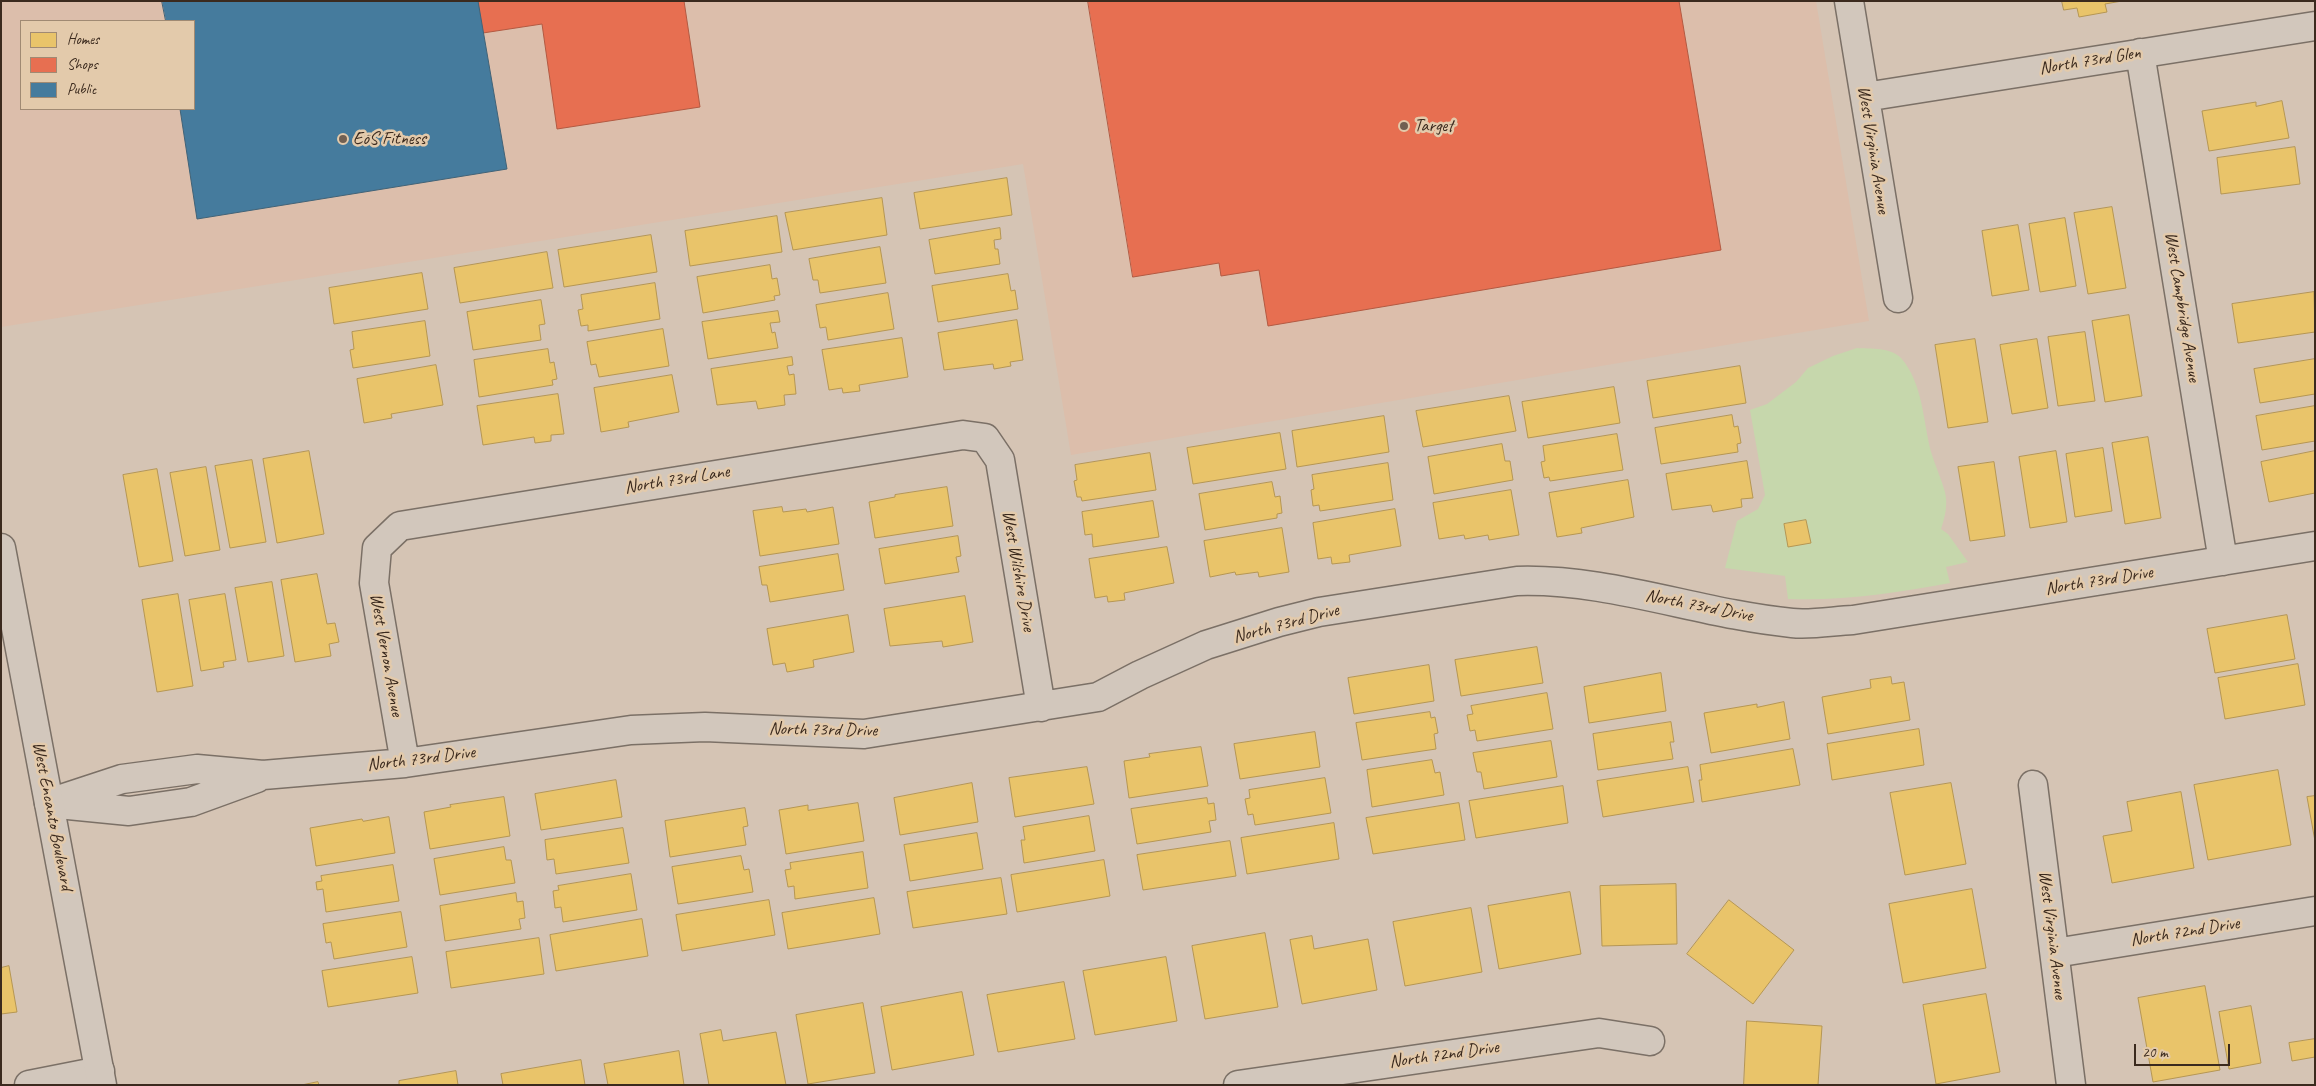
<!DOCTYPE html>
<meta charset="utf-8">
<style>
body{margin:0}
#map{position:relative;width:2316px;height:1086px;overflow:hidden;background:#d5c4b4;font-family:Caveat,sans-serif}
canvas{display:block}
.frame{position:absolute;inset:0;border:2px solid #3b2a1e;pointer-events:none}
.legend{position:absolute;left:20px;top:20px;width:175px;height:90px;box-sizing:border-box;background:#e3caab;border:1px solid #a08a73;margin:0;padding:6px 9px;list-style:none;font-size:15px;color:#3b2a1e}
.legend li{display:flex;align-items:center;gap:10px;height:25px}
.legend b{width:25px;border:1px solid #a08a73}
.scale{position:absolute;left:2134px;top:1044px;width:96px;height:22px;box-sizing:border-box;border:2px solid #3b2a1e;border-top:0;padding-left:6px;font-size:15px;line-height:18px;white-space:nowrap;color:#3b2a1e;-webkit-text-stroke:4px #e3caab;paint-order:stroke}
</style>
<div id="map">
<canvas width="2316" height="1086"></canvas>
<div class="frame"></div>
<ul class="legend">
<li><b style="height:14px;background:#e9c46a"></b>Homes</li>
<li><b style="height:14px;background:#e76f51"></b>Shops</li>
<li><b style="height:14px;background:#457b9d"></b>Public</li>
</ul>
<div class="scale">20 m</div>
</div>
<script>
const ctx = document.querySelector('canvas').getContext('2d');
ctx.lineJoin = 'round';
function paint(path, color) { ctx.fillStyle = color; ctx.fill(path, 'evenodd'); }
function strokePath(path, color, width, dash) { ctx.strokeStyle = color; ctx.lineWidth = width; ctx.lineCap = dash ? 'butt' : 'round'; ctx.setLineDash(dash || []); ctx.stroke(path); }
function label(font, color, halo, rows, align = 'center') {
  ctx.font = font + ' Caveat,sans-serif'; ctx.lineWidth = 5; ctx.setLineDash([]); ctx.textBaseline = 'middle'; ctx.strokeStyle = halo; ctx.fillStyle = color; for (const [text, x, y, turn = 0] of rows) {
    ctx.save(); ctx.translate(x, y); ctx.rotate((+turn || 0) * Math.PI / 180); ctx.textAlign = isNaN(turn) ? turn : align; if (halo) ctx.strokeText(text, 0, 0); ctx.fillText(text, 0, 0); ctx.restore();
  }
}
paint(new Path2D(`
 M 1,1 L 1816,1 L 1869,321 L 1071,455 L 1023,164 L 1,327 ZM 21,21 L 194,21 L 194,109 L 21,109 Z`), '#dcbeab');
paint(new Path2D(`
 M 1857,348 C 1871,349 1890,347 1901,358 C 1923,383 1923,421 1931,452 C 1935,465 1941,478 1945,492 C 1948,505 1945,517 1941,529 L 1948,534 L 1968,562 L 1946,567 L 1950,583 C 1896,593 1844,601 1788,599 L 1785,576 L 1725,568 L 1737,521 L 1758,509 L 1765,495 L 1750,410 L 1767,404 L 1796,382 L 1808,368 L 1833,356 Z`), '#c6d7ac');
const homes = new Path2D(`
 M 2062,1 L 2122,1 L 2105,4 L 2107,12 L 2079,17 L 2077,8 L 2064,10 Z
 M 2282,101 L 2289,138 L 2209,151 L 2202,111 L 2256,102 L 2256,106 Z
 M 2295,147 L 2300,184 L 2221,194 L 2217,158 Z
 M 1007,178 L 1012,215 L 920,229 L 914,193 Z
 M 882,198 L 887,235 L 793,250 L 785,213 Z
 M 2112,207 L 2126,288 L 2088,294 L 2074,213 Z
 M 777,216 L 782,252 L 690,266 L 685,231 Z
 M 2065,218 L 2076,286 L 2040,292 L 2029,224 Z
 M 2018,225 L 2029,290 L 1992,296 L 1982,231 Z
 M 1000,228 L 1001,239 L 994,240 L 995,249 L 998,249 L 1000,264 L 935,274 L 929,240 Z
 M 651,235 L 657,272 L 564,287 L 558,250 Z
 M 880,247 L 886,283 L 820,293 L 818,280 L 813,280 L 809,259 Z
 M 547,252 L 553,288 L 460,303 L 454,268 Z
 M 770,265 L 772,279 L 777,278 L 780,295 L 774,296 L 775,300 L 703,313 L 697,277 Z
 M 422,273 L 428,309 L 334,324 L 329,288 Z
 M 1008,274 L 1011,291 L 1015,290 L 1018,309 L 938,322 L 932,286 Z
 M 655,283 L 660,319 L 588,331 L 588,325 L 581,326 L 578,310 L 583,309 L 581,295 Z
 M 2314,292 L 2315,332 L 2238,343 L 2232,304 Z
 M 888,293 L 894,329 L 828,340 L 826,327 L 820,328 L 816,305 Z
 M 541,300 L 545,324 L 539,325 L 541,340 L 473,350 L 467,312 Z
 M 778,311 L 780,322 L 770,323 L 772,333 L 775,332 L 778,348 L 708,359 L 702,322 Z
 M 2129,315 L 2142,396 L 2105,402 L 2092,321 Z
 M 1017,320 L 1023,360 L 1010,362 L 1011,366 L 994,369 L 993,364 L 944,370 L 938,333 Z
 M 425,321 L 430,356 L 353,368 L 350,350 L 354,349 L 352,332 Z
 M 663,329 L 669,366 L 599,377 L 596,364 L 591,365 L 587,342 Z
 M 2085,332 L 2095,401 L 2058,406 L 2048,337 Z
 M 902,338 L 908,377 L 859,385 L 860,391 L 843,393 L 842,388 L 829,390 L 822,350 Z
 M 1975,339 L 1988,422 L 1948,428 L 1935,345 Z
 M 2037,339 L 2048,408 L 2012,414 L 2000,345 Z
 M 548,349 L 550,363 L 554,362 L 557,379 L 552,380 L 553,385 L 479,397 L 474,360 Z
 M 792,357 L 793,365 L 787,366 L 789,375 L 794,374 L 796,394 L 784,395 L 785,405 L 758,409 L 756,401 L 717,405 L 711,369 Z
 M 2315,359 L 2315,394 L 2260,403 L 2254,369 Z
 M 436,365 L 443,405 L 391,414 L 392,418 L 364,423 L 357,379 Z
 M 1740,366 L 1746,403 L 1653,418 L 1647,381 Z
 M 672,375 L 679,412 L 628,422 L 629,427 L 601,432 L 594,388 Z
 M 1614,387 L 1620,423 L 1528,438 L 1522,402 Z
 M 558,394 L 564,434 L 551,435 L 551,441 L 535,443 L 534,437 L 483,445 L 477,406 Z
 M 1509,396 L 1516,431 L 1423,447 L 1416,411 Z
 M 2315,406 L 2315,441 L 2262,450 L 2256,416 Z
 M 1732,415 L 1734,427 L 1738,426 L 1741,443 L 1737,444 L 1738,452 L 1661,464 L 1655,428 Z
 M 1384,416 L 1389,452 L 1297,467 L 1292,431 Z
 M 1280,433 L 1286,469 L 1193,484 L 1187,448 Z
 M 1617,434 L 1623,470 L 1550,481 L 1549,477 L 1544,478 L 1541,462 L 1545,461 L 1543,446 Z
 M 2148,437 L 2161,518 L 2125,524 L 2112,443 Z
 M 1502,444 L 1505,461 L 1510,461 L 1513,480 L 1434,494 L 1428,457 Z
 M 2103,448 L 2112,511 L 2075,517 L 2066,454 Z
 M 309,451 L 324,534 L 277,543 L 263,459 Z
 M 2056,451 L 2067,522 L 2030,528 L 2019,457 Z
 M 2315,451 L 2315,493 L 2269,502 L 2261,462 Z
 M 1150,453 L 1156,490 L 1082,501 L 1081,497 L 1077,497 L 1074,481 L 1077,480 L 1075,465 Z
 M 252,460 L 266,542 L 230,548 L 215,466 Z
 M 1747,461 L 1753,498 L 1741,499 L 1742,507 L 1713,512 L 1711,505 L 1672,510 L 1666,474 Z
 M 1994,462 L 2005,536 L 1970,541 L 1958,467 Z
 M 1388,463 L 1393,500 L 1320,511 L 1319,505 L 1313,506 L 1311,490 L 1314,489 L 1312,475 Z
 M 206,467 L 220,550 L 185,556 L 170,473 Z
 M 157,469 L 173,561 L 139,567 L 123,475 Z
 M 1628,480 L 1634,517 L 1581,528 L 1582,533 L 1557,537 L 1549,493 Z
 M 1272,482 L 1275,497 L 1280,496 L 1282,513 L 1277,514 L 1277,518 L 1205,530 L 1199,494 Z
 M 947,487 L 953,526 L 875,538 L 869,502 L 895,497 L 895,495 Z
 M 1511,490 L 1519,535 L 1489,540 L 1488,535 L 1465,539 L 1464,535 L 1439,539 L 1433,503 Z
 M 1153,501 L 1159,537 L 1093,547 L 1092,534 L 1085,535 L 1082,512 Z
 M 782,507 L 783,512 L 806,509 L 807,512 L 833,507 L 839,544 L 760,556 L 753,511 Z
 M 1395,509 L 1401,546 L 1349,555 L 1350,562 L 1332,564 L 1331,557 L 1318,559 L 1313,523 Z
 M 1806,520 L 1811,543 L 1788,547 L 1784,524 Z
 M 1282,528 L 1289,572 L 1259,577 L 1258,572 L 1236,575 L 1235,572 L 1210,577 L 1204,541 Z
 M 958,536 L 961,556 L 956,557 L 959,572 L 885,584 L 879,549 Z
 M 1167,547 L 1174,583 L 1124,593 L 1125,600 L 1108,602 L 1107,596 L 1095,598 L 1089,559 Z
 M 838,554 L 844,590 L 770,602 L 767,585 L 762,585 L 759,567 Z
 M 317,574 L 327,624 L 335,623 L 339,642 L 329,644 L 331,656 L 295,662 L 281,580 Z
 M 272,582 L 284,656 L 248,662 L 235,588 Z
 M 178,594 L 193,686 L 157,692 L 142,600 Z
 M 225,594 L 236,660 L 223,662 L 224,667 L 201,671 L 189,600 Z
 M 965,596 L 973,642 L 943,647 L 942,641 L 890,646 L 884,609 Z
 M 848,615 L 854,652 L 813,660 L 814,667 L 787,672 L 785,663 L 773,665 L 767,629 Z
 M 2287,615 L 2295,659 L 2215,673 L 2207,629 Z
 M 1537,647 L 1543,683 L 1461,696 L 1455,660 Z
 M 2298,664 L 2305,705 L 2225,719 L 2218,678 Z
 M 1429,665 L 1434,701 L 1354,714 L 1348,678 Z
 M 1661,673 L 1666,711 L 1589,723 L 1584,687 Z
 M 1891,677 L 1892,684 L 1904,682 L 1910,720 L 1828,734 L 1822,697 L 1871,688 L 1870,680 Z
 M 1547,693 L 1553,729 L 1477,741 L 1475,730 L 1470,731 L 1467,715 L 1473,714 L 1471,706 Z
 M 1784,702 L 1790,739 L 1711,753 L 1704,713 L 1757,704 L 1757,707 Z
 M 1430,712 L 1431,718 L 1435,717 L 1438,733 L 1434,734 L 1436,749 L 1362,760 L 1356,723 Z
 M 1671,722 L 1674,742 L 1670,742 L 1673,759 L 1598,770 L 1593,734 Z
 M 1919,729 L 1924,765 L 1832,780 L 1827,744 Z
 M 1315,732 L 1320,767 L 1240,779 L 1234,744 Z
 M 1551,741 L 1557,777 L 1484,789 L 1481,772 L 1477,772 L 1473,753 Z
 M 1201,747 L 1208,786 L 1129,798 L 1124,761 L 1150,757 L 1149,754 Z
 M 1793,749 L 1800,785 L 1702,802 L 1699,780 L 1702,780 L 1700,765 Z
 M 1432,760 L 1435,773 L 1440,772 L 1444,795 L 1372,807 L 1367,770 Z
 M 1087,767 L 1094,804 L 1015,817 L 1009,778 Z
 M 1688,767 L 1694,802 L 1603,817 L 1597,781 Z
 M 2278,770 L 2291,845 L 2208,860 L 2194,785 Z
 M 1325,778 L 1331,813 L 1255,825 L 1253,814 L 1248,815 L 1245,799 L 1250,798 L 1249,790 Z
 M 616,780 L 622,817 L 541,830 L 535,794 Z
 M 972,783 L 978,822 L 900,835 L 894,798 Z
 M 1951,783 L 1966,864 L 1905,875 L 1890,793 Z
 M 1563,786 L 1568,823 L 1476,838 L 1469,801 Z
 M 2181,792 L 2194,868 L 2112,883 L 2103,836 L 2132,831 L 2127,802 Z
 M 2315,796 L 2315,841 L 2307,797 Z
 M 504,797 L 510,836 L 430,849 L 424,812 L 451,807 L 450,805 Z
 M 1207,798 L 1208,804 L 1214,803 L 1216,820 L 1209,821 L 1211,832 L 1137,844 L 1131,809 Z
 M 858,803 L 864,841 L 786,854 L 779,810 L 808,805 L 808,810 Z
 M 1459,803 L 1465,840 L 1373,854 L 1366,818 Z
 M 745,808 L 748,826 L 743,827 L 746,845 L 670,857 L 665,821 Z
 M 1089,816 L 1095,851 L 1024,863 L 1021,840 L 1025,840 L 1023,827 Z
 M 389,817 L 395,853 L 316,866 L 310,828 L 362,819 L 363,821 Z
 M 1334,823 L 1339,859 L 1247,874 L 1241,838 Z
 M 623,828 L 629,863 L 556,874 L 554,859 L 547,860 L 545,840 Z
 M 977,833 L 983,869 L 910,881 L 904,845 Z
 M 1230,841 L 1236,876 L 1143,890 L 1137,855 Z
 M 504,847 L 506,860 L 511,860 L 515,883 L 440,895 L 434,859 Z
 M 863,852 L 868,888 L 795,899 L 794,886 L 788,887 L 785,870 L 791,869 L 790,863 Z
 M 741,856 L 744,870 L 749,869 L 753,892 L 678,904 L 672,867 Z
 M 1104,860 L 1110,896 L 1017,912 L 1011,875 Z
 M 393,865 L 399,901 L 326,912 L 323,889 L 317,890 L 316,882 L 322,881 L 321,876 Z
 M 631,874 L 637,910 L 563,922 L 561,907 L 555,908 L 553,891 L 559,890 L 558,886 Z
 M 1001,878 L 1007,914 L 913,928 L 907,892 Z
 M 1676,884 L 1677,944 L 1602,946 L 1600,886 Z
 M 1972,889 L 1986,968 L 1903,983 L 1889,904 Z
 M 1570,892 L 1581,954 L 1499,969 L 1488,906 Z
 M 516,893 L 517,902 L 523,901 L 525,918 L 519,919 L 521,929 L 445,941 L 440,906 Z
 M 874,898 L 880,934 L 788,949 L 782,913 Z
 M 769,900 L 775,935 L 682,951 L 676,915 Z
 M 1729,900 L 1794,950 L 1753,1004 L 1687,954 Z
 M 1471,908 L 1482,972 L 1405,986 L 1393,922 Z
 M 401,912 L 407,947 L 334,959 L 331,942 L 326,943 L 323,924 Z
 M 642,919 L 648,956 L 556,971 L 550,935 Z
 M 1265,933 L 1278,1007 L 1205,1019 L 1192,946 Z
 M 1312,936 L 1314,949 L 1368,939 L 1377,990 L 1302,1004 L 1290,940 Z
 M 539,938 L 544,974 L 451,988 L 446,952 Z
 M 412,957 L 418,993 L 328,1007 L 322,971 Z
 M 1166,957 L 1177,1021 L 1095,1035 L 1083,971 Z
 M 9,966 L 17,1012 L 1,1014 L 1,968 Z
 M 1064,982 L 1075,1039 L 998,1052 L 987,995 Z
 M 2205,986 L 2220,1070 L 2153,1082 L 2138,998 Z
 M 962,992 L 974,1055 L 892,1070 L 881,1007 Z
 M 1986,994 L 2000,1072 L 1936,1084 L 1923,1005 Z
 M 863,1003 L 875,1073 L 808,1084 L 796,1015 Z
 M 2251,1006 L 2261,1063 L 2229,1069 L 2219,1012 Z
 M 1747,1021 L 1822,1026 L 1818,1085 L 1744,1085 Z
 M 721,1030 L 723,1041 L 776,1032 L 786,1085 L 709,1085 L 700,1034 Z
 M 2315,1039 L 2315,1057 L 2292,1061 L 2289,1043 Z
 M 679,1051 L 684,1085 L 608,1085 L 604,1064 Z
 M 581,1060 L 585,1085 L 503,1085 L 501,1074 Z
 M 456,1071 L 458,1085 L 399,1085 L 399,1081 Z
 M 318,1082 L 319,1085 L 302,1085 Z`);
paint(homes, '#e9c46a');
strokePath(homes, '#b59653', 1);
const shops = new Path2D(`
 M 478,1 L 684,1 L 700,107 L 557,129 L 542,24 L 483,33 Z
 M 1088,1 L 1679,1 L 1721,250 L 1268,326 L 1259,270 L 1221,276 L 1219,263 L 1133,277 Z`);
paint(shops, '#e76f51');
strokePath(shops, '#b35a42', 1);
const public = new Path2D(`
 M 162,1 L 478,1 L 507,169 L 197,219 L 180,109 L 194,109 L 194,21 L 166,21 Z`);
paint(public, '#457b9d');
strokePath(public, '#426377', 1);
const minor = new Path2D(`
 M 1849,1 L 1898,298
 M 2140,53 L 2223,561
 M 1865,97 L 2315,26
 M 405,763 L 374,583 L 377,548 L 400,526 L 963,435 L 985,438 L 1000,460 L 1041,707
 M 2033,785 L 2071,1085
 M 49,803 L 122,779 L 197,769 L 263,775 L 405,763 L 631,730 L 705,727 L 864,734 L 1098,697 L 1140,675 L 1206,645 L 1279,622 L 1319,612 L 1517,581 C 1610,578 1699,614 1792,623 C 1811,625 1833,621 1853,620 L 2315,546
 M 58,804 L 129,811 L 191,802 L 257,778
 M 2055,953 L 2315,911
 M 29,1085 L 100,1071
 M 1238,1085 L 1599,1033 L 1650,1041`);
const tertiary = new Path2D(`
 M 1,548 L 102,1085`);
strokePath(minor, '#7b7066', 31);
strokePath(tertiary, '#7b7066', 31);
strokePath(minor, '#d2c7bc', 28);
strokePath(tertiary, '#d2c7bc', 28);
for (const [x, y, r, color] of [
 [1404,126,5,"#716052"],
 [343,139,5,"#716052"]
]) { const dot = new Path2D(); dot.arc(x, y, r, 0, 2 * Math.PI); ctx.fillStyle = color; ctx.fill(dot); strokePath(dot, '#e3caab', 2); }
label('18px', '#3b2a1e', '#e3caab', [
 ["North 73rd Glen",2090,61,-9],
 ["West Virginia Avenue",1873,150,81],
 ["West Campbridge Avenue",2182,307,81],
 ["North 73rd Lane",677,480,-9],
 ["West Wilshire Drive",1018,571,80],
 ["North 73rd Drive",2099,581,-9],
 ["North 73rd Drive",1699,606,11],
 ["North 73rd Drive",1286,624,-15],
 ["West Vernon Avenue",386,655,80],
 ["North 73rd Drive",823,730,1],
 ["North 73rd Drive",421,759,-7],
 ["West Encanto Boulevard",52,816,79],
 ["North 72nd Drive",2185,932,-9],
 ["West Virginia Avenue",2052,935,83],
 ["North 72nd Drive",1444,1055,-8]
]);
label('18px', '#3b2a1e', '#e3caab', [
 ["Target",1414,126],
 ["EōS Fitness",353,139]
], 'left');
</script>
